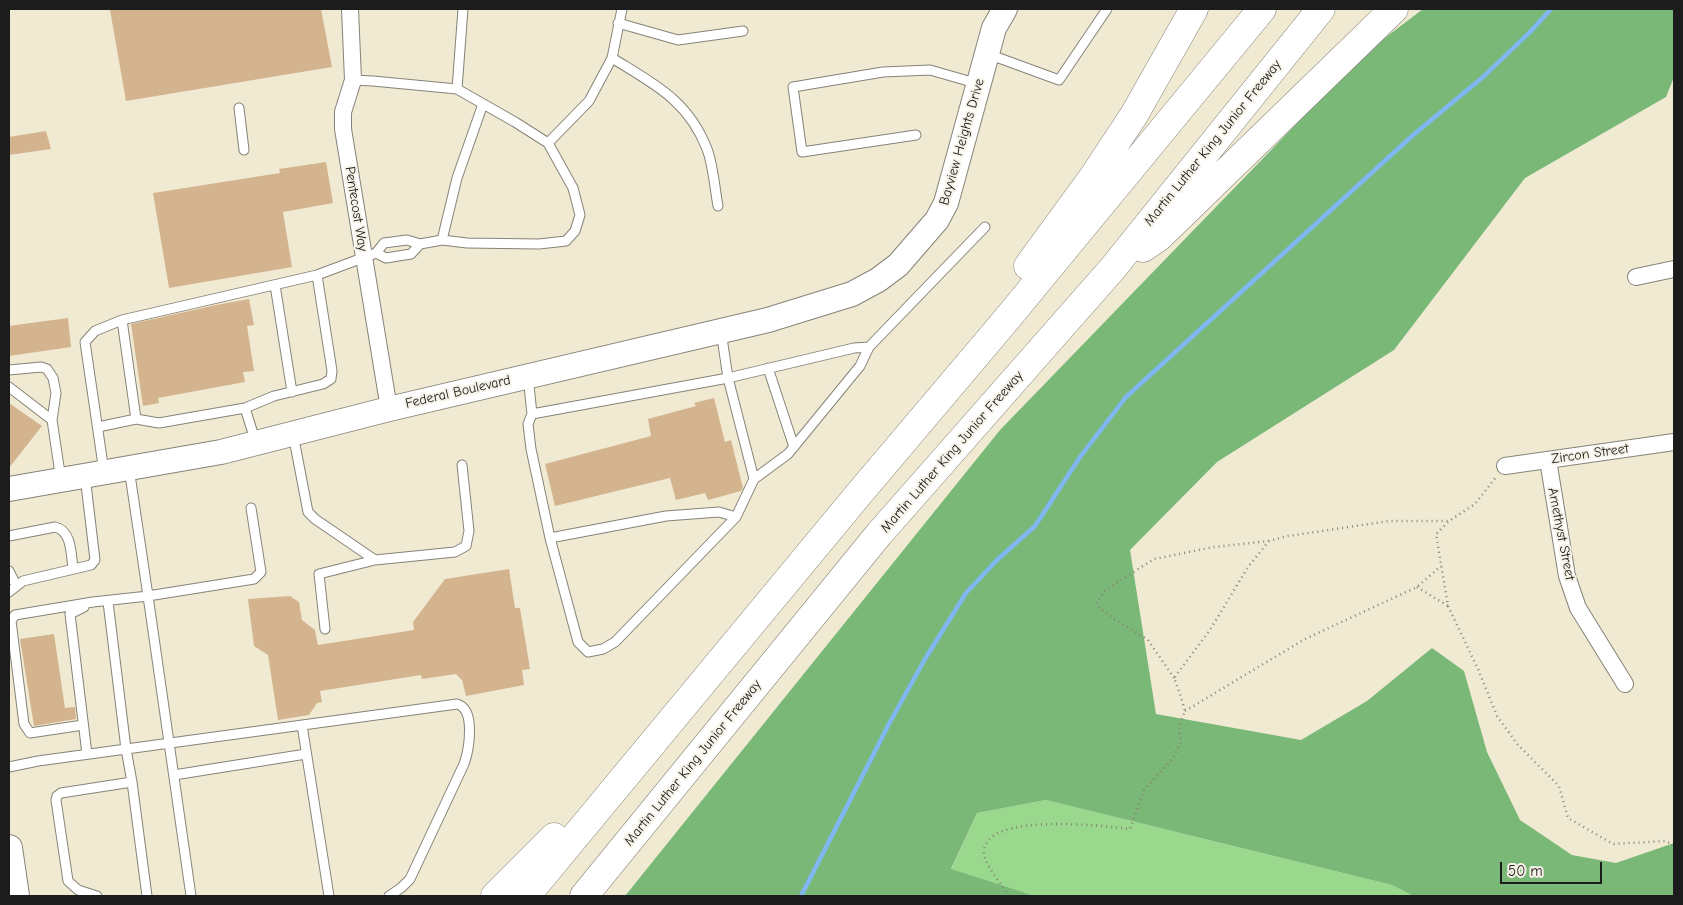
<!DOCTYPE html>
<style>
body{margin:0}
#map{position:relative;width:1683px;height:905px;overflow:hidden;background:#f0ead3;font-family:"Comic Neue",sans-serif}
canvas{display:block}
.frame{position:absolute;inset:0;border:10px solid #1c1c1c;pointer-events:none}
.scale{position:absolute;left:1500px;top:862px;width:102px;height:22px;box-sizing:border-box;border:2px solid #1c1c1c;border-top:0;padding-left:6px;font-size:15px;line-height:18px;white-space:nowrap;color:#1c1c1c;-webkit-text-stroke:4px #f7f3e8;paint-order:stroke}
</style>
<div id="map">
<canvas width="1683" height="905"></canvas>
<div class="frame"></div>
<div class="scale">50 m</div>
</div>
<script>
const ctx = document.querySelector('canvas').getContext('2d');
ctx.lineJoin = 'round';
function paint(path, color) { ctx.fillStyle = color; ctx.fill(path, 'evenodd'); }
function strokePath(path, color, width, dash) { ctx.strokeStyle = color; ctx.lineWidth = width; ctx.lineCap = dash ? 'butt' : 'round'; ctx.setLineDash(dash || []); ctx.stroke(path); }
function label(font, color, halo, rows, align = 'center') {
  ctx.font = font + ' "Comic Neue",sans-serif'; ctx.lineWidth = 4; ctx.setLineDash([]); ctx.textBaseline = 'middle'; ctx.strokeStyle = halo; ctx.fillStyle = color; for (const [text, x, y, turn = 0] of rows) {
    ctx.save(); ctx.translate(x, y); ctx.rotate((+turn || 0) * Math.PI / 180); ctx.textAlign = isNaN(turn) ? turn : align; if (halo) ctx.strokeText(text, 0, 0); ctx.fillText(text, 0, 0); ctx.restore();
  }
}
paint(new Path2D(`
 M 1046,800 L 1392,885 L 1413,896 L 1035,896 L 951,870 L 977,813 Z`), '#99d88d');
paint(new Path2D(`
 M 1423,9 L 1674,9 L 1674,77 L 1666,97 L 1525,178 L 1394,350 L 1217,462 L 1130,550 L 1156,714 L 1301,740 L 1367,701 L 1432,648 L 1464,671 L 1487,752 L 1520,820 L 1572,855 L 1616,863 L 1674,843 L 1674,896 L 1413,896 L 1392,885 L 1046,800 L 977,813 L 951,869 L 1035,896 L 625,896 L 1000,430 L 1365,53 Z`), '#7ab878');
strokePath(new Path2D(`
 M 801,896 L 890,722 L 925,659 L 966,593 L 997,560 L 1035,526 L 1080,457 L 1126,397 L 1412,136 L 1483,77 L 1531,31 L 1551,9`), '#80b7f0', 4.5);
paint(new Path2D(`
 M 120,9 L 321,9 L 332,67 L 126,101 L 110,10 Z
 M 46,131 L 51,149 L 9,155 L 9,137 Z
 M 326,162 L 333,203 L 283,212 L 292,267 L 169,288 L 153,193 L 280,173 L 279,169 Z
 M 249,299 L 254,325 L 247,326 L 254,371 L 243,372 L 245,382 L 158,398 L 159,403 L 143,406 L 131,324 L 216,305 Z
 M 68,318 L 71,347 L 9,356 L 9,326 Z
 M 714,398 L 725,442 L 731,440 L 743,488 L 741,491 L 708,500 L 705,493 L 676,500 L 670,478 L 555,506 L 545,464 L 651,436 L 648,419 L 696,406 L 694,403 Z
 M 9,403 L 42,426 L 9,468 Z
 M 509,569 L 515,608 L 520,608 L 530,669 L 522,670 L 524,685 L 466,696 L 462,680 L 456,674 L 422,679 L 421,675 L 320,691 L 322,702 L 317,703 L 309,715 L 278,720 L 268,655 L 254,646 L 248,599 L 290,596 L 299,602 L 302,620 L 315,630 L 318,645 L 414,630 L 413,622 L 445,579 Z
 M 54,634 L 65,708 L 75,707 L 76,719 L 34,726 L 20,639 Z`), '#d4b48f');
const lane = new Path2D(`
 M 618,23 L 678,40 L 743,31
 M 988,54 L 1059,80 L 1107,9
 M 612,58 C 654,84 688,100 707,149 C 713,164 715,190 718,206
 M 457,89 L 463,9
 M 239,108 L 244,150
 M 916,135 L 802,152 L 793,87 L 883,72 L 930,70 L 979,84
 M 548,143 L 589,101 L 612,58 L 622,9
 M 442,240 L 457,178 L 483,104
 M 376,253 L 386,258 L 411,254 L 420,244
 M 275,285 L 292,392
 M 122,320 L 136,419
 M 721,331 L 728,378 L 754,479
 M 869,347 L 985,227
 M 768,368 L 794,447
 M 9,370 L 41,367 L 47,369 L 53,378 L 56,393 L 52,420 L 61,480
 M 528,376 L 532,414 L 528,424 L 531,449 L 550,538 L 578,642 L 588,652 L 603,649 L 615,642 L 736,517 L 754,479 L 788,454 L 860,366 L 869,347 L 854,348 L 728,378 L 532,414
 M 9,387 L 52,420
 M 98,427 L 136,419 L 159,423 L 245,408
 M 293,434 L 308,512 L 315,519 L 375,560 L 319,574 L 325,629
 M 256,443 L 245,408 L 274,396 L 323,384 L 331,379 L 332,371 L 317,275
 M 104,472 L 85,342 L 95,331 L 122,320 L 317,275 L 376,253 L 384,243 L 407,240 L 420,244 L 442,240 L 467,243 L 539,244 L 566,241 L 575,231 L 580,215 L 573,188 L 548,143 L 515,122 L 457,89 L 373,81 L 353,80
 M 9,536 L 55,527 C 72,531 71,554 73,569
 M 550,538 L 666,516 L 719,512 L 736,517
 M 375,560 L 455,552 L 466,546 L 469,531 L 462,465
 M 9,571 L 16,585
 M 9,592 L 23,581 L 91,565 L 95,560 L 85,476
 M 84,607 L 70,614 L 87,754
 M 83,725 L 30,733 L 24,724 L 11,621 L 15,615 L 93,602 L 148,596 L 129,468
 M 302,725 L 329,896
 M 9,767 L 38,761 L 457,704 C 476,709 469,750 464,764 L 410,879 L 401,888 L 389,896
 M 174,775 L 306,754
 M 132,782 L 147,896
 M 97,896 L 78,890 L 68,881 L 56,800 L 57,796 L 61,793 L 132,782 L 126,749 L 108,602
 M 191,896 L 148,596 L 254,579 L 261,572 L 251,508`);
const street = new Path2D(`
 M 350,9 L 353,80 L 343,112 L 343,129 L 389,409
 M 1636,277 L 1674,269
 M 1548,460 L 1567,576 L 1578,608 L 1625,684
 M 1505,466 L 1674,442`);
const secondary = new Path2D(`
 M 9,489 L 221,452 L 389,409 L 768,320 L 852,294 L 878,280 L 898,265 L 937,220 L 946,203 L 994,28 L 1005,9`);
const primary = new Path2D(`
 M 9,848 L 16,896`);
const highway = new Path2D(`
 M 1143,248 L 1159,237 L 1394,9
 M 1028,266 L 1093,177 L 1134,115 L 1194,9
 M 495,896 L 554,837
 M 526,896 L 858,495 L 1006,320 L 1262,9
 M 584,896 L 879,534 L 1113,268 L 1321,9`);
strokePath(lane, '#868378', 11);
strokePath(street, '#868378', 18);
strokePath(secondary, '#868378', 26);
strokePath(primary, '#868378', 28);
strokePath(highway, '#868378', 29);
strokePath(new Path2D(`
 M 1448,522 L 1436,534 L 1448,606 L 1478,669 L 1497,716 L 1518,745 L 1559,786 L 1568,818 L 1613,844 L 1665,841 L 1674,845
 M 1417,587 L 1448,606
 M 1174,678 L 1148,640 L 1114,619 L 1096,605 L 1104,591 L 1154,559 L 1214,547 L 1269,541
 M 1185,711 L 1305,639 L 1417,587 L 1441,566
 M 1009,896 C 1003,886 984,864 984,853 C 983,811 1104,826 1130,829 L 1144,790 L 1173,758 L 1181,742 L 1179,727 L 1185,711 L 1181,697 L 1174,678 L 1210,630 L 1248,567 L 1269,541 L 1288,536 L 1389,521 L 1449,521 L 1475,504 L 1496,477`), '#868378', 2.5, [1, 4]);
strokePath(lane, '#fff', 9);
strokePath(street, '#fff', 16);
strokePath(secondary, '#fff', 24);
strokePath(primary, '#fff', 26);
strokePath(highway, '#fff', 28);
label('14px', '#1c1c1c', '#f7f3e8', [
 ["Bayview Heights Drive",962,142,-74],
 ["Martin Luther King Junior Freeway",1213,143,-51],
 ["Pentecost Way",356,209,81],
 ["Federal Boulevard",458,392,-13],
 ["Martin Luther King Junior Freeway",952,452,-49],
 ["Zircon Street",1590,454,-8],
 ["Amethyst Street",1561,534,79],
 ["Martin Luther King Junior Freeway",693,763,-51]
]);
</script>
